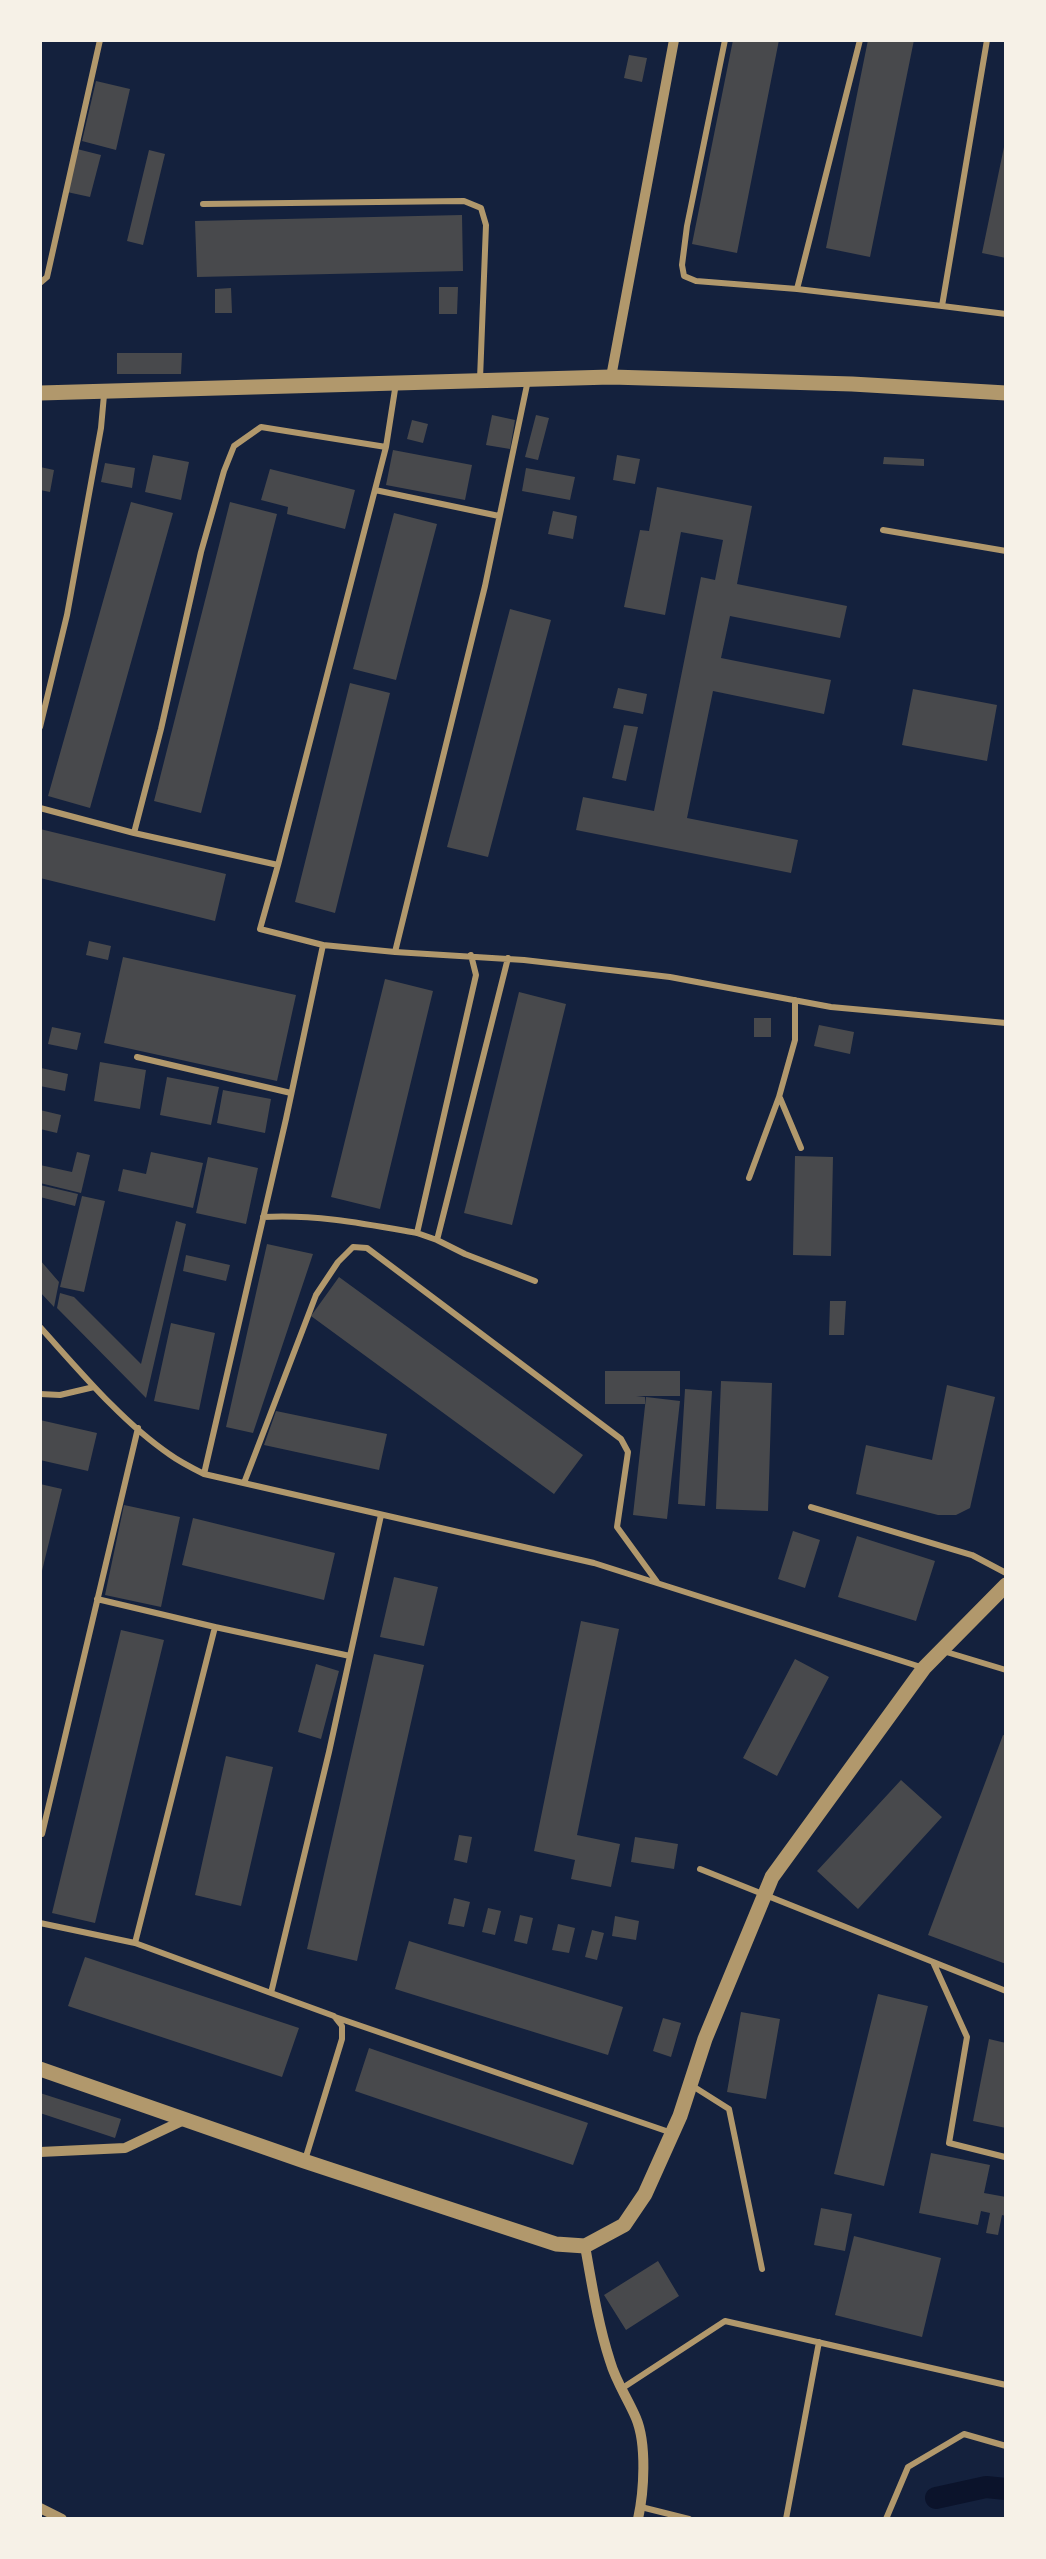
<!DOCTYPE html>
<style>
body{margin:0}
#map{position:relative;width:1046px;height:2559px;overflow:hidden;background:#14213d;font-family:Overpass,sans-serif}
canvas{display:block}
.frame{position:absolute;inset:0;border:42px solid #f6f1e7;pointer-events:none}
</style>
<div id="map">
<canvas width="1046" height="2559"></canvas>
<div class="frame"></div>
</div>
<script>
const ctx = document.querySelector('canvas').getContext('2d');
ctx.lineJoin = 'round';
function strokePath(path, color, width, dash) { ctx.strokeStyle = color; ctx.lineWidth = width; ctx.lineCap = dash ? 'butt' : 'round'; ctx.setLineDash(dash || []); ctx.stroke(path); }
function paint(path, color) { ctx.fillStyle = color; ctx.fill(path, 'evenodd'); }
strokePath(new Path2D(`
 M 936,2498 L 986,2487 L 1006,2489`), '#0b132b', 22);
paint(new Path2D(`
 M 733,40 L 779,40 L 737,253 L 692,244 Z
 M 868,40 L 914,40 L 870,257 L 826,248 Z
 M 629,55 L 647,58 L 642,82 L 624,78 Z
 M 96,81 L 130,89 L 116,150 L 82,141 Z
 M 1004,147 L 1006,147 L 1006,258 L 982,253 Z
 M 77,149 L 101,155 L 90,197 L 67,192 Z
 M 149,150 L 165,154 L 143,245 L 127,241 Z
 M 462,215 L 463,271 L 197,277 L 195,221 Z
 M 439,287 L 458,287 L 457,314 L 439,314 Z
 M 231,288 L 232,313 L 215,313 L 215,289 Z
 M 117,353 L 182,353 L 181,374 L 117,374 Z
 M 492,415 L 515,420 L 510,449 L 486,445 Z
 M 536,415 L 549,418 L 538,460 L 525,457 Z
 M 412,420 L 428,424 L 423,443 L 407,439 Z
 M 393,450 L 472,465 L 465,500 L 386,485 Z
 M 153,455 L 189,462 L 181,500 L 145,492 Z
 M 617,455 L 640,459 L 635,484 L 613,480 Z
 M 884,457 L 924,459 L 924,466 L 883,464 Z
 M 105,463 L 135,468 L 132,488 L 101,482 Z
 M 40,467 L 54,470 L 50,492 L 40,490 Z
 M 526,468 L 575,477 L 570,500 L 522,491 Z
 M 270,469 L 355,490 L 345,529 L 287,514 L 288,507 L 261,500 Z
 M 657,487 L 752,506 L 737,584 L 847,606 L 840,638 L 730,616 L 721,658 L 831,680 L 824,714 L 713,691 L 687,818 L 798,840 L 791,873 L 576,830 L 583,797 L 654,811 L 701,577 L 715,580 L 723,540 L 681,532 L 665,615 L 624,607 L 640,530 L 649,531 Z
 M 131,502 L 173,513 L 90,808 L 48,796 Z
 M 230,502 L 277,514 L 201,813 L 154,801 Z
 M 553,511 L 577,516 L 573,539 L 548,534 Z
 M 394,513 L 437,524 L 396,680 L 353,669 Z
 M 510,609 L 551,620 L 488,857 L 447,847 Z
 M 350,683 L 390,693 L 335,913 L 295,902 Z
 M 618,688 L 647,694 L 643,714 L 613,708 Z
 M 913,689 L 997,705 L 987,761 L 902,745 Z
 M 624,725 L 638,727 L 626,781 L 612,778 Z
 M 40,829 L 226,874 L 215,921 L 40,878 Z
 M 89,941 L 111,946 L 108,960 L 86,955 Z
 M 123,957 L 296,995 L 277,1081 L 104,1043 Z
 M 385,979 L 433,991 L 380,1209 L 331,1197 Z
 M 519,992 L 566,1004 L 512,1225 L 464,1213 Z
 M 754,1018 L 771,1018 L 771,1037 L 754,1037 Z
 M 819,1025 L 854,1032 L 850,1054 L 814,1046 Z
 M 52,1027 L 81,1033 L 77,1050 L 48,1044 Z
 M 100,1062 L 146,1070 L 140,1109 L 94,1101 Z
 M 41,1068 L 68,1074 L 65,1091 L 40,1086 Z
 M 167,1077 L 219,1087 L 211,1125 L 160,1115 Z
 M 223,1090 L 271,1099 L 265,1133 L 217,1123 Z
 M 40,1110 L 61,1115 L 57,1133 L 40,1129 Z
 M 77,1152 L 90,1155 L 81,1193 L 40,1183 L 40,1165 L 72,1172 Z
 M 151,1152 L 203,1163 L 193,1208 L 118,1191 L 123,1169 L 146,1174 Z
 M 795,1156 L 833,1157 L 831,1256 L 793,1255 Z
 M 208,1157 L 258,1168 L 246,1224 L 196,1213 Z
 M 40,1185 L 78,1194 L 75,1206 L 40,1197 Z
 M 82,1196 L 105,1201 L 84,1292 L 60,1287 Z
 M 176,1221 L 186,1224 L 146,1398 L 57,1308 L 60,1293 L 74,1297 L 141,1364 Z
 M 267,1244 L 313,1254 L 253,1433 L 226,1427 Z
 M 186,1255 L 230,1265 L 226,1281 L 183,1271 Z
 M 40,1260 L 59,1282 L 54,1307 L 40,1292 Z
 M 339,1277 L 583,1455 L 554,1494 L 311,1316 Z
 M 830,1301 L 846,1301 L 844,1335 L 829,1335 Z
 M 171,1323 L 215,1333 L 199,1410 L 154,1401 Z
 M 605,1371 L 680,1371 L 680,1396 L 636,1396 L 645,1397 L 645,1404 L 605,1404 Z
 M 721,1381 L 772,1383 L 768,1511 L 716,1509 Z
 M 947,1385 L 995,1397 L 970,1508 L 956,1515 L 938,1515 L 856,1494 L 866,1445 L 932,1460 Z
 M 685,1389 L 712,1391 L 705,1506 L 678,1504 Z
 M 646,1397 L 680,1401 L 667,1519 L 633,1515 Z
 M 276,1411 L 387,1434 L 379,1470 L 264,1445 Z
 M 40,1420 L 97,1433 L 88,1471 L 40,1460 Z
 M 40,1484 L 62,1489 L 41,1575 L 40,1575 Z
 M 124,1505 L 180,1517 L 161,1607 L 105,1595 Z
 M 193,1518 L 335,1553 L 324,1600 L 182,1565 Z
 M 793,1531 L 820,1540 L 805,1588 L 778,1579 Z
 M 857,1536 L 935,1561 L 916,1621 L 838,1597 Z
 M 394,1577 L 438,1587 L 424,1646 L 380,1637 Z
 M 581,1621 L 619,1629 L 577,1835 L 620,1844 L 611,1887 L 571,1879 L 575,1860 L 534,1851 Z
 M 121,1630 L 164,1640 L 95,1923 L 52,1913 Z
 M 374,1654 L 424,1665 L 357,1961 L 307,1949 Z
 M 795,1659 L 829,1677 L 777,1776 L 743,1758 Z
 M 316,1664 L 339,1671 L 321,1739 L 298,1732 Z
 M 1003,1735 L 1006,1736 L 1006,1964 L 928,1935 Z
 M 226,1756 L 273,1767 L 241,1906 L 195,1895 Z
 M 901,1780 L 942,1817 L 858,1909 L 817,1871 Z
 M 459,1835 L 472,1837 L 467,1863 L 454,1860 Z
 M 635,1837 L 678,1844 L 674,1869 L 631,1862 Z
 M 454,1898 L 470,1902 L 464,1927 L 448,1924 Z
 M 488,1908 L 501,1911 L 495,1935 L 482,1932 Z
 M 520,1915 L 533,1918 L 527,1944 L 514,1941 Z
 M 615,1916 L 639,1921 L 636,1940 L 612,1936 Z
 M 558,1924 L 575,1928 L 569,1953 L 552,1950 Z
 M 592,1930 L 604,1933 L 597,1960 L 585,1957 Z
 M 409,1941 L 623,2007 L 608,2055 L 395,1989 Z
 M 85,1957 L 299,2028 L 282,2077 L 68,2006 Z
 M 878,1994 L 928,2006 L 884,2186 L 834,2174 Z
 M 741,2012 L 780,2019 L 766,2099 L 727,2092 Z
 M 663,2018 L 681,2023 L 671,2057 L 653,2051 Z
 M 989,2039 L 1006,2043 L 1006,2128 L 973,2121 Z
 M 369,2048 L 588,2123 L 573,2165 L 355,2091 Z
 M 40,2093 L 121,2119 L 115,2138 L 40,2113 Z
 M 931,2153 L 990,2165 L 984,2193 L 1006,2197 L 1006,2216 L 1002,2215 L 998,2235 L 986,2233 L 990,2213 L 981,2211 L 978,2225 L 919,2213 Z
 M 821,2208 L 852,2214 L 845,2251 L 814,2245 Z
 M 854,2236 L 941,2258 L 922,2337 L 835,2315 Z
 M 658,2261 L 679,2296 L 626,2330 L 604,2295 Z`), '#48494c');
strokePath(new Path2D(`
 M 725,40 L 687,226 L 682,265 L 684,276 L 696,281 L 797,289
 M 860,40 L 797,289 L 942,306
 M 987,40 L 942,306 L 1006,314
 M 203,204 L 464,201 L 481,208 L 486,225 L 480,379
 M 40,283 L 47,277 L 100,40
 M 528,380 L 485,586 L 395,952 L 524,960 L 670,977 L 831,1007 L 1006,1023
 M 375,490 L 499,516
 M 883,530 L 1006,551
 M 40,727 L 67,615 L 101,428 L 104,395
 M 40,808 L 134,833
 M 278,865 L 386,447
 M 323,945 L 260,929 L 278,865 L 134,833 L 161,729 L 201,552 L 224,471 L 234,446 L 261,427 L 386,447 L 396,383
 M 471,955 L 476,975 L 417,1233 L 437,1240 L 508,958
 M 137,1057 L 291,1093
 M 780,1098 L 801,1148
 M 749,1178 L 779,1097 L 795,1040 L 795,1000
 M 263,1217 C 316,1214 366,1224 417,1233
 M 437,1240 L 465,1254 L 535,1281
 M 40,1327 C 78,1369 122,1422 169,1454 C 180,1462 192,1468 204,1474 L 594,1563 L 924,1668
 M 40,1394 L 60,1395 L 94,1387
 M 204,1474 L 286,1119 L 323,945 L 395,952
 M 244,1483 L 316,1295 L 338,1262 L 353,1247 L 367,1248 L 621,1439 L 628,1452 L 617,1527 L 657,1582
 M 811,1507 L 972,1555 L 1006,1573
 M 97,1599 L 215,1627
 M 943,1651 L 1006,1670
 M 42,1834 L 138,1428
 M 700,1869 L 1006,1991
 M 40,1923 L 135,1943 L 271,1993
 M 135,1943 L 215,1627 L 350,1656 L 381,1515
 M 933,1962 L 967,2037 L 949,2143 L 1005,2157
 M 335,2017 L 672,2133
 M 691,2085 L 729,2109 L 762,2269
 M 305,2160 L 342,2039 L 342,2026 L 334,2016 L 271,1993 L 329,1752 L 350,1656
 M 621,2389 L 725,2321 L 1006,2385
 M 641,2507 L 689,2519
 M 786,2519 L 819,2342
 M 886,2519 L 908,2467 L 964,2434 L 1006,2446`), '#b1986c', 6);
strokePath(new Path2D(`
 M 611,377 L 674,40
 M 40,2152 L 125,2148 L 184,2120
 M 585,2246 C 592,2285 598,2324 610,2361 C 616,2382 628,2399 636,2418 C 647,2444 644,2492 638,2519
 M 40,2508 L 62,2519`), '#b1986c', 10);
strokePath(new Path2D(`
 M 40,393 L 611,377 L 852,384 L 1006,393
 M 40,2069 L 304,2161 L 556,2244 L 585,2246 L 624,2225 L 645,2194 L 680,2116 L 705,2039 L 772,1877 L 924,1668 L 1006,1585`), '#b1986c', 15);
</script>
